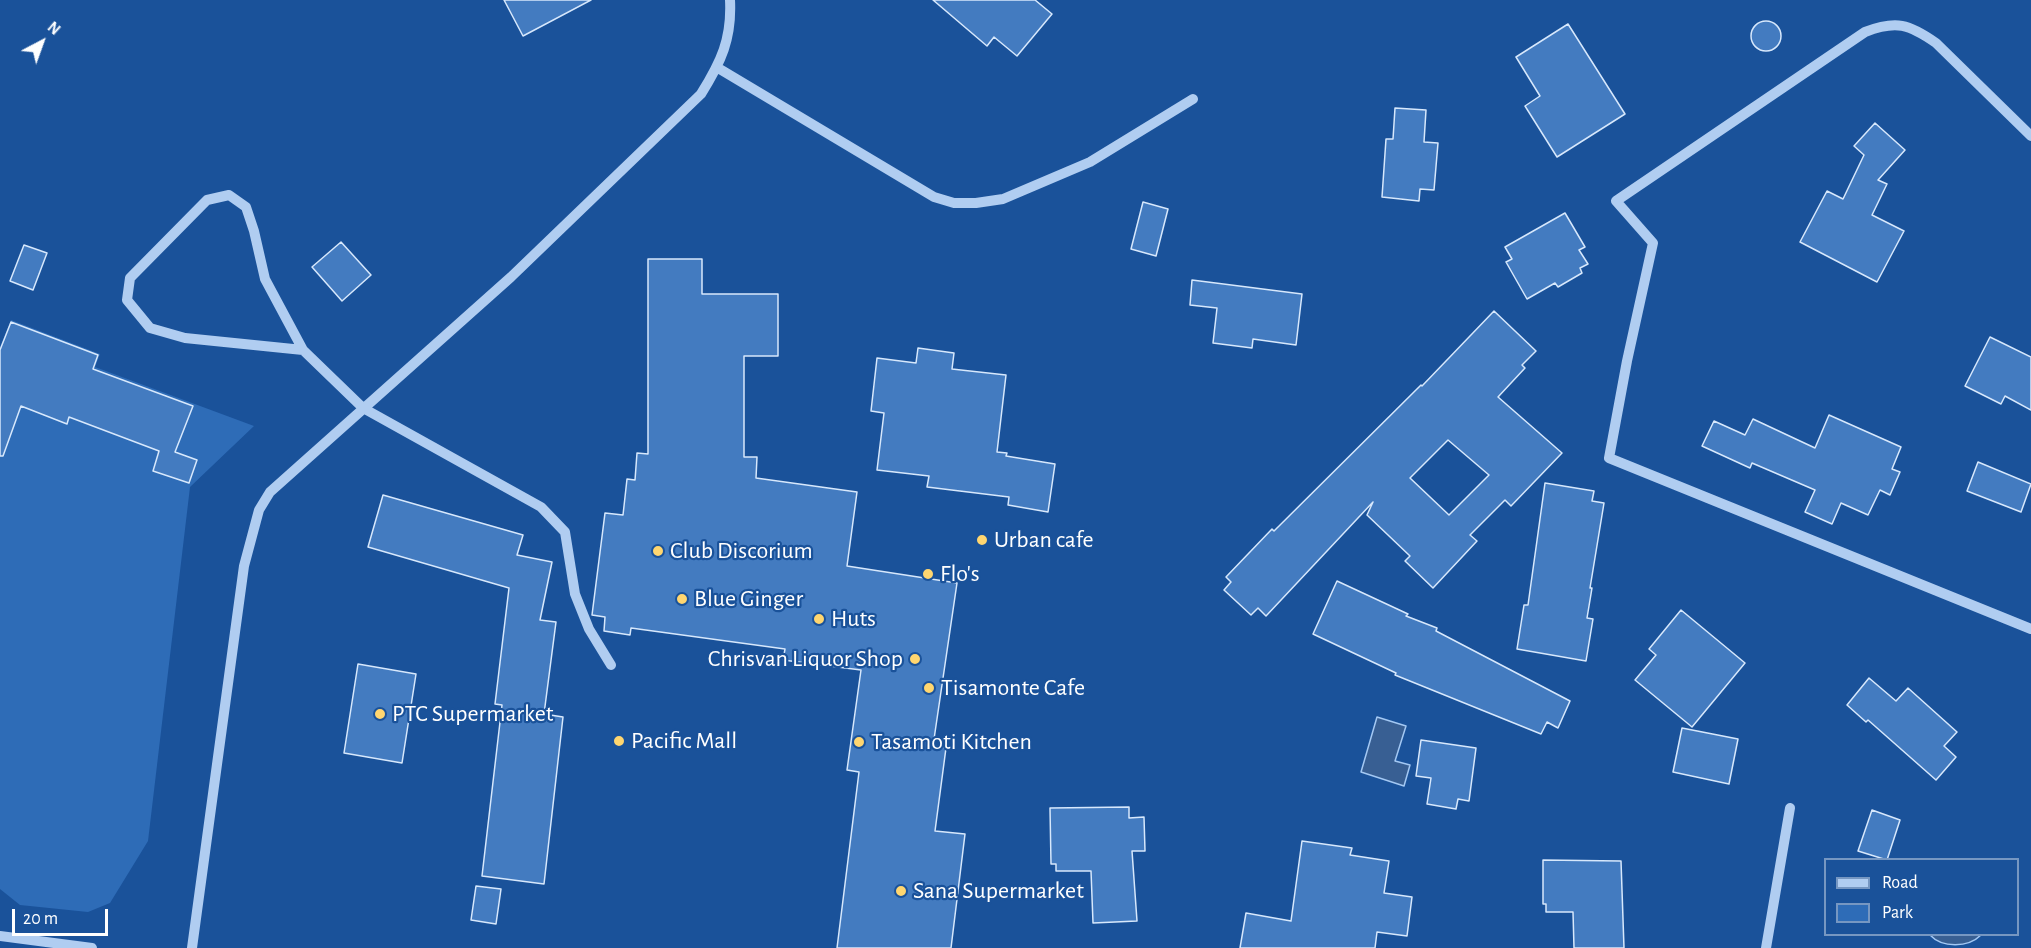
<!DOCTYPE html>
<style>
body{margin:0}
#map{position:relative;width:2031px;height:948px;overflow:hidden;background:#1a529a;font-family:"Alegreya Sans",sans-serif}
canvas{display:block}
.legend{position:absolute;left:1824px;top:858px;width:195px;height:78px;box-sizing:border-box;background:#1a529a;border:2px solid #7697c2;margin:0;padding:8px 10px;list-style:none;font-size:18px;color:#fff}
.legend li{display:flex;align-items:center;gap:12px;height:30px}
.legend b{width:30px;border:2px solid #7697c2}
.north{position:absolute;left:12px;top:12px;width:60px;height:60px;-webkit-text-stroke:4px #1a529a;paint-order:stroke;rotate:41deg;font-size:16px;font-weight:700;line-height:24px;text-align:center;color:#fff}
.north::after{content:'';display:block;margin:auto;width:21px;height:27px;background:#fff;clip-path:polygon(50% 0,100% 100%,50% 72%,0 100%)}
.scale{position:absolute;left:12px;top:909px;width:96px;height:27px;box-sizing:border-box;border:3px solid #fff;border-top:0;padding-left:8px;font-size:18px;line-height:21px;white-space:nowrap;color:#fff;-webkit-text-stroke:4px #1a529a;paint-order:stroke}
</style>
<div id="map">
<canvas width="2031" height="948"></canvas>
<ul class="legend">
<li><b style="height:8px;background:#b0cdf1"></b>Road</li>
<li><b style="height:16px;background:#2e6cb7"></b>Park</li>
</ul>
<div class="north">N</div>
<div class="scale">20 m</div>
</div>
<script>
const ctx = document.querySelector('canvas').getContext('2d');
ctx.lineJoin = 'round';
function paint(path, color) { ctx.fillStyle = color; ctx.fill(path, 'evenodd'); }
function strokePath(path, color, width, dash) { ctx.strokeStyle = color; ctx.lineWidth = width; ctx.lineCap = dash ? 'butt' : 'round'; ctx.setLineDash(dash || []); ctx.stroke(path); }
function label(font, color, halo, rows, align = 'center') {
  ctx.font = font + ' "Alegreya Sans",sans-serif'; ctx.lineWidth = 4.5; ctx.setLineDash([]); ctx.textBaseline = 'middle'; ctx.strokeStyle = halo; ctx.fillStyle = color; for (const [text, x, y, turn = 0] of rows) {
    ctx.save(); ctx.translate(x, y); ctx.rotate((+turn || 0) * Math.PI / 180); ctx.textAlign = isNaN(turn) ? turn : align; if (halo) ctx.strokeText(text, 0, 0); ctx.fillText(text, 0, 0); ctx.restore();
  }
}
paint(new Path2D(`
 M 11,320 L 100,354 L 95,367 L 254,426 L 190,487 L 148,841 L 110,903 L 88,912 L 20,905 L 0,889 L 0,347 Z`), '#2e6cb7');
const water = new Path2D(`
 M 1377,717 L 1406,726 L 1395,761 L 1410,765 L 1404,786 L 1361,772 Z
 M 1930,935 L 1981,935 C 1968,948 1942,948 1930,935 Z`);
paint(water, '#385f93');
strokePath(water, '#a3c8f3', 1.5);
const building = new Path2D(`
 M 504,0 L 591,0 L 523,36 Z
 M 933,0 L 1035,0 L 1052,14 L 1017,56 L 994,37 L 987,46 Z
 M1751 36a15 15 0 1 1 30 0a15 15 0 1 1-30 0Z
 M 1568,24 L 1625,114 L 1557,157 L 1525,106 L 1540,96 L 1516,57 Z
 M 1395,108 L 1426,110 L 1424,142 L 1438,143 L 1434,190 L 1420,189 L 1419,201 L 1382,197 L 1386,139 L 1393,139 Z
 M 1875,123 L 1905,150 L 1878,180 L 1887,184 L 1872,215 L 1904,231 L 1877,282 L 1800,242 L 1827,191 L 1843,199 L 1864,155 L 1854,146 Z
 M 1143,202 L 1168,209 L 1156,256 L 1131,249 Z
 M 1565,213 L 1585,247 L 1579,250 L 1588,264 L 1580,268 L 1582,273 L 1558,287 L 1555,283 L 1527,299 L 1506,262 L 1512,259 L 1505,247 Z
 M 341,242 L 371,275 L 342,301 L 312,267 Z
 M 24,245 L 47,253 L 33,290 L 10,281 Z
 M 648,259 L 702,259 L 702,294 L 778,294 L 778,356 L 744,356 L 744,457 L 757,457 L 756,478 L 857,492 L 847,566 L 957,583 L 933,746 L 946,748 L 935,831 L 965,834 L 951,948 L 837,948 L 859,772 L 847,770 L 861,670 L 783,660 L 785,649 L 631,628 L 630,635 L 604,631 L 605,617 L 592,615 L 605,513 L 623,515 L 627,479 L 635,480 L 637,453 L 648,454 Z
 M 1192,280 L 1302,294 L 1296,345 L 1253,339 L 1252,348 L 1213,343 L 1217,308 L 1190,305 Z
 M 1494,311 L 1536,351 L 1522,365 L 1525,368 L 1498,397 L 1562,453 L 1511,506 L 1505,500 L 1470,535 L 1477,541 L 1433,588 L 1405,561 L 1410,556 L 1367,515 L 1373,502 L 1266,616 L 1258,608 L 1251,615 L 1224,590 L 1231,582 L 1226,577 L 1272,529 L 1274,531 L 1421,385 L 1422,386 ZM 1448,440 L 1489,475 L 1449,515 L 1410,478 Z
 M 11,322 L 98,355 L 93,369 L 193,406 L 175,452 L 197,460 L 189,483 L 153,471 L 159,451 L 69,417 L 67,424 L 21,406 L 3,456 L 0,456 L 0,350 Z
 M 1990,337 L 2031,357 L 2031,410 L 2005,396 L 2001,404 L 1965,386 Z
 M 918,348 L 954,353 L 952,369 L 1006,375 L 997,452 L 1007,453 L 1006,456 L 1055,464 L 1048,512 L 1008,505 L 1009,497 L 927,487 L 929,476 L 877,470 L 884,413 L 871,411 L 877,358 L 916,363 Z
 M 1829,415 L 1901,447 L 1892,469 L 1900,472 L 1890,495 L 1880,490 L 1868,515 L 1841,503 L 1832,524 L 1805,512 L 1815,490 L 1752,463 L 1750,468 L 1702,446 L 1714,421 L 1745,435 L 1753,419 L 1815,448 Z
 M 1978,462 L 2031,484 L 2021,512 L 1967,491 Z
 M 1545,483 L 1594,491 L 1592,501 L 1604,503 L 1590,588 L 1592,588 L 1587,618 L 1593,619 L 1586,661 L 1517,649 L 1524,605 L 1528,605 Z
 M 383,495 L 523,535 L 517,555 L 552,562 L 540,620 L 556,622 L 544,714 L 563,717 L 544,884 L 482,876 L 502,705 L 495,704 L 509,588 L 368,547 Z
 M 1337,581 L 1408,614 L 1406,616 L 1437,628 L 1436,631 L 1570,701 L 1558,728 L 1547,722 L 1541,734 L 1395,675 L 1396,673 L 1313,634 Z
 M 1681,610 L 1745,663 L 1692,727 L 1635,680 L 1656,655 L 1649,649 Z
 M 358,664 L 416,674 L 402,763 L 344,753 Z
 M 1869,678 L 1896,701 L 1908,688 L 1957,732 L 1944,746 L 1956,757 L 1936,780 L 1868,720 L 1866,722 L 1847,705 Z
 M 1682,728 L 1738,739 L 1729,784 L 1673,772 Z
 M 1421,740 L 1476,748 L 1469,801 L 1458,799 L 1456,809 L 1427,804 L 1431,778 L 1416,776 Z
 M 1129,807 L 1129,818 L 1144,817 L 1145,851 L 1132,851 L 1137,921 L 1093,923 L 1091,871 L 1056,871 L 1056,864 L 1051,864 L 1050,808 Z
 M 1872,810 L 1900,820 L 1887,860 L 1858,851 Z
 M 1302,841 L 1352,848 L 1350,855 L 1389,861 L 1384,893 L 1412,897 L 1407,936 L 1377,932 L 1375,948 L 1240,948 L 1246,913 L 1291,921 Z
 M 1543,860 L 1621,861 L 1624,948 L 1574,948 L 1573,912 L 1546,912 L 1546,904 L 1543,904 Z
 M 476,886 L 501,889 L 496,924 L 471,920 Z`);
paint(building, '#437bc0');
strokePath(building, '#d7e8fc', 1.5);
strokePath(new Path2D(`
 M 718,68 L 934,197 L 954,203 L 976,203 L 1003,199 L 1090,162 L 1193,99
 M 2031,136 L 1936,43 C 1909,24 1896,20 1865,32 L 1616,201 L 1653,243 L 1627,361 L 1609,458 L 2031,629
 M 303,350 L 265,279 L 254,231 L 246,207 L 229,195 L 207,200 L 130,278 L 127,300 L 150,328 L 185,338 L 303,350 L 363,408 L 541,507 L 565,532 L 575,594 L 589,629 L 611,665
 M 0,936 L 92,948
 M 192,948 L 244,566 L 259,510 L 270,492 L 511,277 L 701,94 C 721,62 732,39 730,0
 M 1766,948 L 1790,808`), '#b0cdf1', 10);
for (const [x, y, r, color] of [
 [982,540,6,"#ffd670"],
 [658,551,6,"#ffd670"],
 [928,574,6,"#ffd670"],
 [682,599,6,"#ffd670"],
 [819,619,6,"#ffd670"],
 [915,659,6,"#ffd670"],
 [929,688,6,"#ffd670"],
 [380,714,6,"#ffd670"],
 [619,741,6,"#ffd670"],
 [859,742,6,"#ffd670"],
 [901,891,6,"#ffd670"]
]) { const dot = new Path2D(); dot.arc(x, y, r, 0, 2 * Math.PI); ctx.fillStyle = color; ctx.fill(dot); strokePath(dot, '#1a529a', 2); }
label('24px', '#fff', '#1a529a', [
 ["Urban cafe",994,540],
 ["Club Discorium",670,551],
 ["Flo's",940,574],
 ["Blue Ginger",694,599],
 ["Huts",831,619],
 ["Chrisvan Liquor Shop",903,659,"right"],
 ["Tisamonte Cafe",941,688],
 ["PTC Supermarket",392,714],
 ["Pacific Mall",631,741],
 ["Tasamoti Kitchen",871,742],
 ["Sana Supermarket",913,891]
], 'left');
</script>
